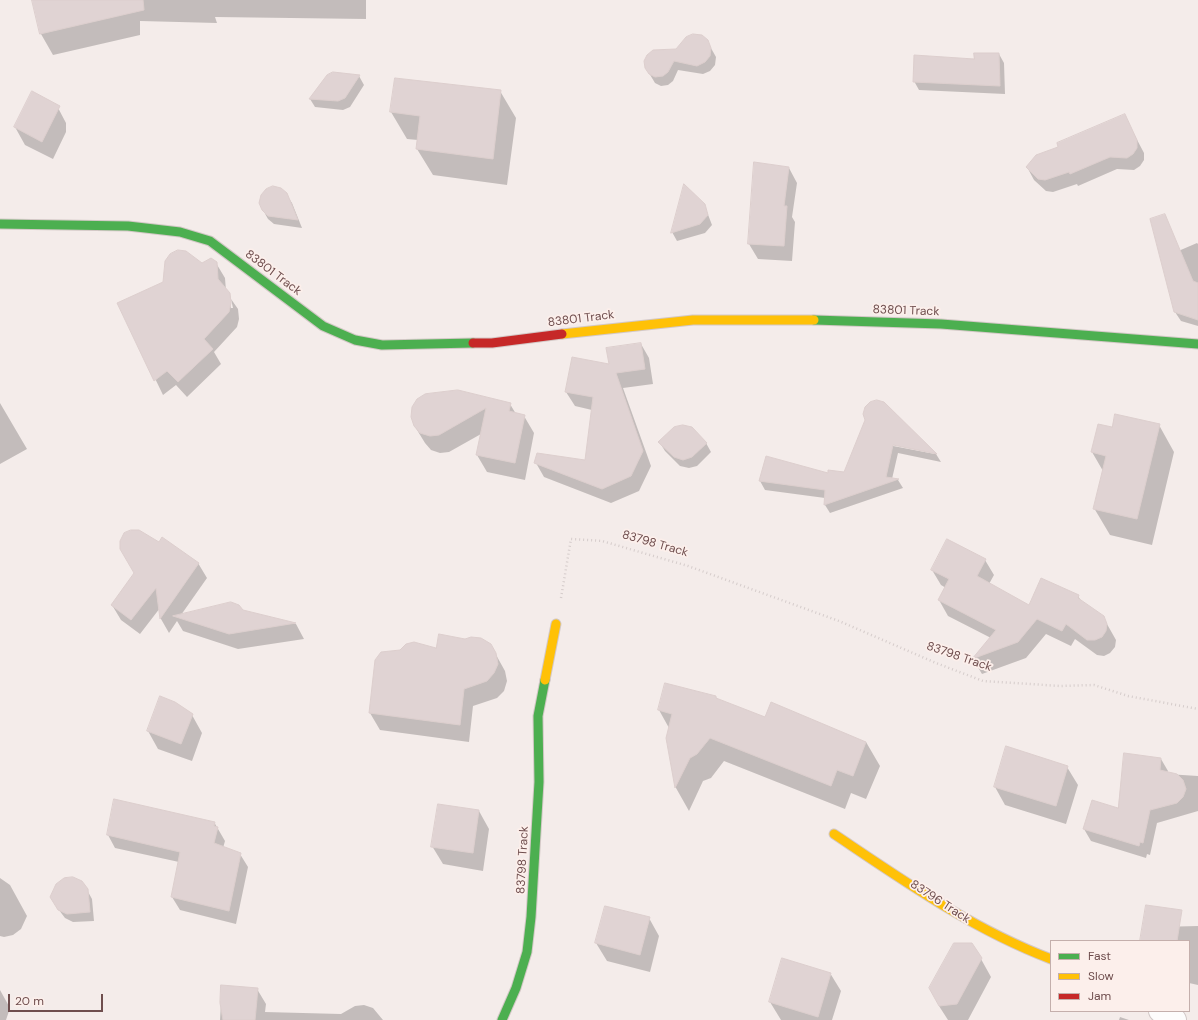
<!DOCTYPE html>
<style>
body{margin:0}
#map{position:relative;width:1198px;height:1020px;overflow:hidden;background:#f4ecea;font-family:"DM Sans",sans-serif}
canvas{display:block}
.legend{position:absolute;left:1050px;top:940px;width:140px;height:72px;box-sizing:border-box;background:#fcefeb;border:1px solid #c4afac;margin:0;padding:5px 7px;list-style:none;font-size:12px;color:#6f4e4e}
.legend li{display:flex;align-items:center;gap:8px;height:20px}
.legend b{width:20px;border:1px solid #c4afac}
.scale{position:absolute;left:8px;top:994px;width:95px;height:18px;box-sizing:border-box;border:2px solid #6f4e4e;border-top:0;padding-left:5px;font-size:12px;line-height:14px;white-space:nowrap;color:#6f4e4e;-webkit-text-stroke:3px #fcefeb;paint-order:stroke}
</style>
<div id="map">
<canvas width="1198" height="1020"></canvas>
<ul class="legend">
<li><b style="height:5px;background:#4caf50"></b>Fast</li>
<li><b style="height:5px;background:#ffc107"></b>Slow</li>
<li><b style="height:5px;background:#c62828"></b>Jam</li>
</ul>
<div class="scale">20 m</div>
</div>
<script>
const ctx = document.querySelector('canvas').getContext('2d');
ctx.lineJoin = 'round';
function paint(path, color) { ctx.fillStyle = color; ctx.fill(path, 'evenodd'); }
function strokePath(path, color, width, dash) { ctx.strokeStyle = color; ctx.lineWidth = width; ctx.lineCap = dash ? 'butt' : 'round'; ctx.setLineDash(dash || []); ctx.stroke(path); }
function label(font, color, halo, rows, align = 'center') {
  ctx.font = font + ' "DM Sans",sans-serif'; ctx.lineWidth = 3.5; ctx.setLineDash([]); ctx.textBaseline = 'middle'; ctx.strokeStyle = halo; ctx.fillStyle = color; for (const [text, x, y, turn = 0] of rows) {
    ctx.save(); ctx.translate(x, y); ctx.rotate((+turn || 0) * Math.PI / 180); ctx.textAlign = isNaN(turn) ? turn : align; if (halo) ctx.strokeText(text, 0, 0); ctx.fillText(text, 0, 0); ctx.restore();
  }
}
paint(new Path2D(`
 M 45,0 L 366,0 L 366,19 L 215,17 L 217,23 L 140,21 L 140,35 L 53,55 L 41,34 L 33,3 Z
 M 707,41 L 716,57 L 715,65 L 710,71 L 703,74 L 678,70 L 673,81 L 668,85 L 661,86 L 655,83 L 646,68 L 677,50 Z
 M 999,54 L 1004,63 L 1005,94 L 919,90 L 914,81 L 975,60 Z
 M 334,73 L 359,76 L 364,85 L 350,107 L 343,110 L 315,107 L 310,99 Z
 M 395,79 L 500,91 L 516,118 L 507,185 L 433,175 L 417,149 L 418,140 L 407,139 L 391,112 Z
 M 56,104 L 66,123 L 66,132 L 53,159 L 25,145 L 15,127 Z
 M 1124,115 L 1144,153 L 1144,160 L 1140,166 L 1134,170 L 1117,169 L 1078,186 L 1077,184 L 1053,192 L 1046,191 L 1034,180 L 1027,167 Z
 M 789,168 L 797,183 L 792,217 L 795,222 L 792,261 L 758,259 L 749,244 Z
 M 286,194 L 292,203 L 302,228 L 274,224 L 268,219 L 263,210 Z
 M 704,204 L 712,225 L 705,233 L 677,241 L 672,232 Z
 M 1197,243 L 1198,244 L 1198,326 L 1181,321 L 1175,312 L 1162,258 Z
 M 216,263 L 225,278 L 226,291 L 231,297 L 229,296 L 231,308 L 233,308 L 231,299 L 238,309 L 239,319 L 237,327 L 214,352 L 221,364 L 187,397 L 176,385 L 163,395 L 119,304 L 202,264 Z
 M 641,344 L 649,358 L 653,384 L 623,388 L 651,466 L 639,491 L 611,503 L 544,477 L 536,463 L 586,461 L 592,410 L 575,406 L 566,392 Z
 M 0,403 L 27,449 L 0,464 Z
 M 883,403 L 936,454 L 941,462 L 898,453 L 892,479 L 898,480 L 903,488 L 830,513 L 825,505 L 825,498 L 765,490 L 760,481 L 845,473 ZM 889,443 L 932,452 L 935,454 L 888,445 Z
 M 510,404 L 516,414 L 524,416 L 534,433 L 525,480 L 487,472 L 477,455 L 481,434 L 449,452 L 440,453 L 431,450 L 425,443 L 414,425 L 412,416 Z
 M 1159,425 L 1174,452 L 1152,545 L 1110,535 L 1094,508 L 1103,471 L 1092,452 L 1113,429 Z
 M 660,443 L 706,443 L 711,452 L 697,466 L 689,468 L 680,466 L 665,451 Z
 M 159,544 L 198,563 L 207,578 L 181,615 L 243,611 L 296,624 L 304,639 L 238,649 L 183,631 L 177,621 L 169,633 L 161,619 L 160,608 L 140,634 L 121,620 L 112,605 Z
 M 985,560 L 994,575 L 989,584 L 1030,606 L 1078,596 L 1082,602 L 1103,617 L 1116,640 L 1115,647 L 1110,653 L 1104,656 L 1097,655 L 1075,639 L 1071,646 L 1046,634 L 1026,658 L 982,674 L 973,659 L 991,638 L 948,616 L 939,600 L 946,588 L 941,585 L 932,570 Z
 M 465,640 L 495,653 L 505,671 L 507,681 L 504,691 L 497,698 L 473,706 L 469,742 L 380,730 L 370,713 L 437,650 Z
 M 716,697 L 717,699 L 765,718 L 866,742 L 880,766 L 866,799 L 851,793 L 845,809 L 724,761 L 711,778 L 703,781 L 689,811 L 676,788 L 667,738 L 669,728 L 659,710 Z
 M 192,715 L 202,733 L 192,761 L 158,749 L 148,731 Z
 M 1161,759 L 1168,771 L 1167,774 L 1198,776 L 1198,811 L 1157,823 L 1150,855 L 1147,854 L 1146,858 L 1091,841 L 1084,829 L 1118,809 Z
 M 1067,767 L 1078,785 L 1066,824 L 1005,805 L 995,787 Z
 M 479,811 L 489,829 L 483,871 L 443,864 L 432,846 Z
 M 214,822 L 225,841 L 223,848 L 240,854 L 248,867 L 236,924 L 180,910 L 172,897 L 179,862 L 115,848 L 108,835 Z
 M 0,878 L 10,885 L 27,916 L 21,929 L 13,935 L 4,937 L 0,936 Z
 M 87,890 L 92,899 L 94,921 L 73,922 L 65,918 L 56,906 Z
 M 649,918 L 659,936 L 650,972 L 607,961 L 596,943 Z
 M 1198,926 L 1198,985 L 1189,983 L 1189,941 L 1156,941 L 1158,927 Z
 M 981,959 L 991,977 L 968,1020 L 948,1020 L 939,1006 Z
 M 830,973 L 841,991 L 832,1020 L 781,1020 L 770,1002 Z
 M 222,986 L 257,989 L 266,1004 L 265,1012 L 341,1014 L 355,1006 L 364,1005 L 373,1008 L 383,1020 L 220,1020 Z
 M 0,990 L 10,1008 L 6,1020 L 0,1020 Z
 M 1120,1017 L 1129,1020 L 1119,1020 Z`), '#0003');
const building = new Path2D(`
 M 32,0 L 143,0 L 144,10 L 40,34 Z
 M 693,34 L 702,35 L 708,40 L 711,48 L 710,56 L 705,62 L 697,66 L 674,61 L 668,72 L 663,76 L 655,77 L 649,74 L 645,68 L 644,61 L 647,55 L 653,50 L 676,49 L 686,37 Z
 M 974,53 L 999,53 L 1000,86 L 913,82 L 914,55 L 974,59 Z
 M 333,72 L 360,75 L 345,98 L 338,101 L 309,99 L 327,75 Z
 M 395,78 L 501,90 L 493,159 L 416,149 L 420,116 L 390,112 Z
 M 32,91 L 60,106 L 42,142 L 14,127 Z
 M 1125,114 L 1137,140 L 1137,148 L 1133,154 L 1127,158 L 1110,157 L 1070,174 L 1069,172 L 1045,180 L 1038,179 L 1026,167 L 1036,155 L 1058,147 L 1057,143 Z
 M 754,162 L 789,167 L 784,206 L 787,206 L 784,246 L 748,244 Z
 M 684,184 L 705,204 L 708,215 L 700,224 L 671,233 Z
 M 273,186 L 281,188 L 287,193 L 298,220 L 268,216 L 262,210 L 259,203 L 261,195 L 266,189 Z
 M 1165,214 L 1193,281 L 1198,283 L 1198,320 L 1174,312 L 1150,219 Z
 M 178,250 L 186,251 L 202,263 L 211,258 L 217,262 L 218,279 L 230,293 L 231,303 L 229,312 L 204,339 L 213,349 L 178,382 L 167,371 L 154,381 L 117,303 L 163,282 L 165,261 L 170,254 Z
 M 641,343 L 645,369 L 616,373 L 643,451 L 631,476 L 602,489 L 534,463 L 537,453 L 585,460 L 593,397 L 565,392 L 572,357 L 609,364 L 606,348 Z
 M 458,390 L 511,403 L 509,411 L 525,415 L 515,463 L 476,455 L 486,408 L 439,435 L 430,436 L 420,433 L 414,426 L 411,417 L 412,407 L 417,399 L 425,394 Z
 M 877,400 L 884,402 L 937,454 L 893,445 L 886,477 L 899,479 L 824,505 L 825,490 L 759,481 L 766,456 L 828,473 L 828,470 L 844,472 L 865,420 L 863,414 L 865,407 L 870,402 Z
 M 1115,414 L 1160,424 L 1137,519 L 1093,509 L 1106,456 L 1091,452 L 1098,424 L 1112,427 Z
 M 683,425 L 692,427 L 707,443 L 692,457 L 683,460 L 674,457 L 658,442 L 674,427 Z
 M 131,530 L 139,530 L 159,542 L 162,537 L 199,563 L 160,619 L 156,588 L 131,620 L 111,605 L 134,573 L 120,549 L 120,541 L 124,533 Z
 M 947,539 L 986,559 L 977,576 L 1029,605 L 1041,578 L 1079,595 L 1078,598 L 1104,616 L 1107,624 L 1106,631 L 1102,637 L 1095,640 L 1087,640 L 1066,624 L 1062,631 L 1037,619 L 1018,642 L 972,659 L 996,630 L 938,600 L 949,579 L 931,570 Z
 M 231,602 L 239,605 L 243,610 L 296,623 L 229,634 L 173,616 Z
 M 439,634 L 465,639 L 471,637 L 481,638 L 491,644 L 496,653 L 498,664 L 494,673 L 487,681 L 464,689 L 460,725 L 369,713 L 375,660 L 381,652 L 400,650 L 406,644 L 414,642 L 436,648 Z
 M 665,683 L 716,696 L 716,698 L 765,717 L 771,702 L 866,742 L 853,776 L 837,770 L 831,786 L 710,738 L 697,754 L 690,758 L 675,788 L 666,738 L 672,714 L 658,710 Z
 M 160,696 L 175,702 L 193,714 L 181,744 L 147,731 Z
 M 1006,746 L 1068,766 L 1056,806 L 994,787 Z
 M 1124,753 L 1161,758 L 1160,770 L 1177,774 L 1183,780 L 1186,789 L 1183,797 L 1177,803 L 1150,810 L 1143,843 L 1140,842 L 1139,846 L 1083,829 L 1092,800 L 1118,808 Z
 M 114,799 L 215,822 L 214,826 L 218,827 L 214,843 L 241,853 L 229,911 L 171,897 L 180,852 L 107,835 Z
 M 438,804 L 479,810 L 473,853 L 431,847 Z
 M 73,877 L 82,881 L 88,889 L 90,912 L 67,914 L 58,910 L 50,897 L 56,884 L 64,878 Z
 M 1146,905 L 1182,910 L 1177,941 L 1140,941 Z
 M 605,906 L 650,917 L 640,955 L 595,943 Z
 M 954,943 L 972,943 L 982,958 L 957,1004 L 939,1006 L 929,988 Z
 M 782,958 L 831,973 L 818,1017 L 769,1002 Z
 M 221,985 L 258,988 L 255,1020 L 223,1020 L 220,1003 Z`);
paint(building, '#e0d3d3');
strokePath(building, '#dccecd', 1);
const street = new Path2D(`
 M 1160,1011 L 1175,1020`);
const fast = new Path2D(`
 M 0,224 L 128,226 L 180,232 L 210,241 L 323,326 L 355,340 L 382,345 L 473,343
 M 814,320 L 941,324 L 1198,344
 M 502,1020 L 516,988 L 527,952 L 531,917 L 539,782 L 538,716 L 545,680`);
const slow = new Path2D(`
 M 562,334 L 693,320 L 814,320
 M 545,680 L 556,624
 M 834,834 C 904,881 972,929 1051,959`);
const jam = new Path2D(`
 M 473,343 L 492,343 L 562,334`);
strokePath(street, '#d2c8c7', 24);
strokePath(fast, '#d3c8c6', 11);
strokePath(slow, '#d3c8c6', 11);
strokePath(jam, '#d3c8c6', 11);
strokePath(new Path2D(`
 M 561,598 L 571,539 L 602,541 L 688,566 L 839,621 L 936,663 L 983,681 L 1060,686 L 1094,685 L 1128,696 L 1198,709`), '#d5cccb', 2.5, [1, 3]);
strokePath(street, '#fdfcfc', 22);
strokePath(fast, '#4caf50', 9);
strokePath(slow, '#ffc107', 9);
strokePath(jam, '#c62828', 9);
label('12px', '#6f4e4e', '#fcefeb', [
 ["83801 Track",273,273,37],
 ["83801 Track",906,311,2],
 ["83801 Track",581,319,-7],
 ["83798 Track",655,544,16],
 ["83798 Track",959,657,19],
 ["83798 Track",523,860,-87],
 ["83796 Track",940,902,33]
]);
</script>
